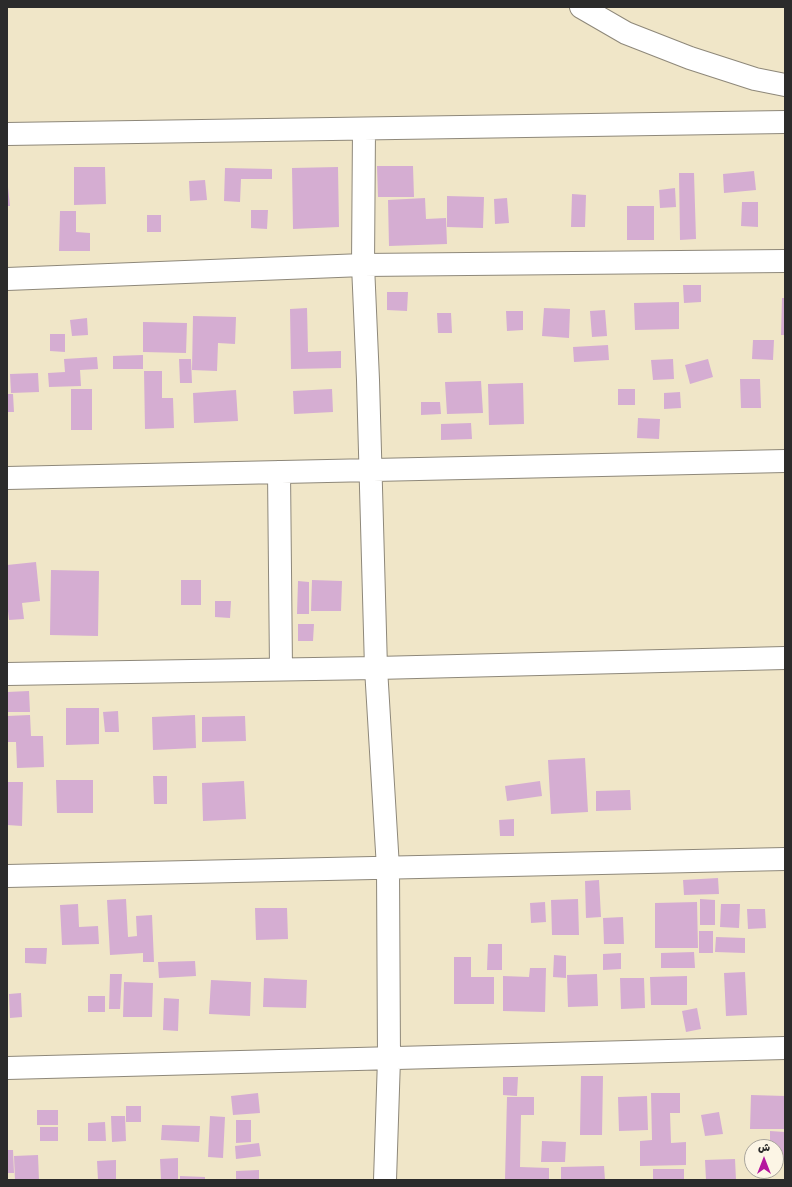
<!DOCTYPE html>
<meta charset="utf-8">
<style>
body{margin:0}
#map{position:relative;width:792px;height:1187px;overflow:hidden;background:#f0e6c8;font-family:Pangolin,"Playpen Sans Arabic",sans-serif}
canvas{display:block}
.frame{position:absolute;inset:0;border:8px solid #2b2b2b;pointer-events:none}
.north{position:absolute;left:744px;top:1139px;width:40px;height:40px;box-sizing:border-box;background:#fcf5e5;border:1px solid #a8a49b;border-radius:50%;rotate:0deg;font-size:11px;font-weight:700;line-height:16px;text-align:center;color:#2b2b2b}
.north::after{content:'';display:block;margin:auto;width:14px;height:18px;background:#b5179e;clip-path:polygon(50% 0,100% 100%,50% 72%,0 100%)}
</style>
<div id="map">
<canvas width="792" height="1187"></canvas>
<div class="frame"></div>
<div class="north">ش</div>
</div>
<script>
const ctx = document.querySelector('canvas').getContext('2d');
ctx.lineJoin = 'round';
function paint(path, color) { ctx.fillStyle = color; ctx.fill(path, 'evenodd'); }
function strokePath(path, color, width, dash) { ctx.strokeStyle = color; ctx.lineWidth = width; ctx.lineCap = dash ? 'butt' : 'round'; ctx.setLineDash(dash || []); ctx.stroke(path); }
paint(new Path2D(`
 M 377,166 L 413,166 L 414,197 L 378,197 Z
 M 74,167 L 105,167 L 106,204 L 74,205 Z
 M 338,167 L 339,227 L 293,229 L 292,168 Z
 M 225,168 L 272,169 L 272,179 L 241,179 L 240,202 L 224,201 Z
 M 754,171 L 756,190 L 724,193 L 723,174 Z
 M 679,173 L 694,173 L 696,239 L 680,240 Z
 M 205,180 L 207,200 L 190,201 L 189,181 Z
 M 8,187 L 10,206 L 7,206 L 7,188 Z
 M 675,188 L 676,207 L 660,208 L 659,190 Z
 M 572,194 L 586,195 L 585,227 L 571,227 Z
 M 447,196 L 484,197 L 483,228 L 447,227 Z
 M 425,198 L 426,219 L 446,218 L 447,244 L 389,246 L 388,200 Z
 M 507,198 L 509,223 L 495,224 L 494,199 Z
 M 742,202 L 758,202 L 758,227 L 741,226 Z
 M 627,206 L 654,206 L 654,240 L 627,240 Z
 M 251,210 L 268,210 L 267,229 L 251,228 Z
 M 60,211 L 76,211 L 76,232 L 90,233 L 90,251 L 59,251 Z
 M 147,215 L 161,215 L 161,232 L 147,232 Z
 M 683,285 L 701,285 L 701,302 L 684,303 Z
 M 387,292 L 408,292 L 407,311 L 387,310 Z
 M 782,298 L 785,298 L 785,335 L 781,335 Z
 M 679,302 L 679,329 L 635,330 L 634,303 Z
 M 307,308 L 308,352 L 341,351 L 341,368 L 291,369 L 290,309 Z
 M 544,308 L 570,309 L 569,338 L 542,336 Z
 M 605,310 L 607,336 L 592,337 L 590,311 Z
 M 506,311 L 523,311 L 523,330 L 507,331 Z
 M 437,313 L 451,313 L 452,333 L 438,333 Z
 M 193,316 L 236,317 L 235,344 L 218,343 L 217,371 L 192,370 Z
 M 87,318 L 88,335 L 72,336 L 70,320 Z
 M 143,322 L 187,323 L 186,353 L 143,352 Z
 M 50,334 L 65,334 L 65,352 L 50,351 Z
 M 753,340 L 774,340 L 773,360 L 752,359 Z
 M 608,345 L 609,360 L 574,362 L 573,347 Z
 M 143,355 L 143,369 L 113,369 L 113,356 Z
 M 97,357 L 98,369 L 80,370 L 81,386 L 49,387 L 48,373 L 65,372 L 64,359 Z
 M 179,359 L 191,359 L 192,383 L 180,383 Z
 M 673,359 L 674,379 L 653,380 L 651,360 Z
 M 708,359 L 713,377 L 690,384 L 685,365 Z
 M 144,371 L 162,371 L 162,398 L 173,398 L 174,428 L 145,429 Z
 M 38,373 L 39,392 L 11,393 L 10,374 Z
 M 740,379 L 760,379 L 761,408 L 741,408 Z
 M 481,381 L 483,413 L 447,414 L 445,382 Z
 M 523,383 L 524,424 L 489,425 L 488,384 Z
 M 71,389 L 92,389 L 92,430 L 71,430 Z
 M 332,389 L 333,412 L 294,414 L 293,391 Z
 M 618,389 L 635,389 L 635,405 L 618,405 Z
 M 236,390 L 238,421 L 194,423 L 193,393 Z
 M 680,392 L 681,408 L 664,409 L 664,393 Z
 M 7,394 L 13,394 L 14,412 L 7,412 Z
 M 421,402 L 440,402 L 441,414 L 421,415 Z
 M 638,418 L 660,419 L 659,439 L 637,438 Z
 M 471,423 L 472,439 L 441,440 L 441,424 Z
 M 36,562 L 40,601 L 22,603 L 24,619 L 9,620 L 7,602 L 7,565 Z
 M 51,570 L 99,571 L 98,636 L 50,635 Z
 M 181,580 L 201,580 L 201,605 L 181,605 Z
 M 312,580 L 342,581 L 341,611 L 311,611 Z
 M 298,581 L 309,582 L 309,614 L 297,614 Z
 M 215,601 L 231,601 L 230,618 L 215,617 Z
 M 298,624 L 314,624 L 313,641 L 298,641 Z
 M 29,691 L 30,712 L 7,712 L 7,692 Z
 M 66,708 L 99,708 L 99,744 L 66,745 Z
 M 118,711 L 119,732 L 105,732 L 103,712 Z
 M 30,715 L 31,736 L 43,736 L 44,767 L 17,768 L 16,742 L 7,742 L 7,716 Z
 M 195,715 L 196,748 L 153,750 L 152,717 Z
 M 245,716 L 246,741 L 202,742 L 202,717 Z
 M 585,758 L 588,812 L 551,814 L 548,760 Z
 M 153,776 L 167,776 L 167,804 L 154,804 Z
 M 56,780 L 93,780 L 93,813 L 57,813 Z
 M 244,781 L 246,819 L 203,821 L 202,783 Z
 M 540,781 L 542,796 L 507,801 L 505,786 Z
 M 8,782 L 23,782 L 22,826 L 7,825 Z
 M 630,790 L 631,810 L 596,811 L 596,791 Z
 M 514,819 L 514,836 L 500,836 L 499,820 Z
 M 718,878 L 719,894 L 684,895 L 683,880 Z
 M 599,880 L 601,917 L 586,918 L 585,881 Z
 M 126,899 L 128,937 L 137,936 L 136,916 L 152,915 L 154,962 L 143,962 L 143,953 L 110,955 L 107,900 Z
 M 578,899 L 579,935 L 552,935 L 551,900 Z
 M 700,899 L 715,900 L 715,925 L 700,925 Z
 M 545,902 L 546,922 L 531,923 L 530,903 Z
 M 697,902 L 698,948 L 655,948 L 655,903 Z
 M 78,904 L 79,927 L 98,926 L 99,944 L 62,945 L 60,905 Z
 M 721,904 L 740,904 L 739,928 L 720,927 Z
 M 255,908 L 287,908 L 288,939 L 256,940 Z
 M 747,909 L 765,909 L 766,928 L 748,929 Z
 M 623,917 L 624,944 L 604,944 L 603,918 Z
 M 699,931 L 713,931 L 713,953 L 699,953 Z
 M 716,937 L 745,938 L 745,953 L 715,952 Z
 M 488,944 L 502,944 L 502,970 L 487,970 Z
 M 25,948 L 47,948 L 46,964 L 25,963 Z
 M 694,952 L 695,968 L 661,968 L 661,953 Z
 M 621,953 L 621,969 L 603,970 L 603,954 Z
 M 554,955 L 566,956 L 566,978 L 553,977 Z
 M 454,957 L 471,957 L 471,977 L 494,977 L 494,1004 L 454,1004 Z
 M 195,961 L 196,976 L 159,978 L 158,962 Z
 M 530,968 L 546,968 L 545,1012 L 503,1011 L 503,976 L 529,977 Z
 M 745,972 L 747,1015 L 726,1016 L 724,973 Z
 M 110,974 L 122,974 L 120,1009 L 109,1009 Z
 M 597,974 L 598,1006 L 568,1007 L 567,975 Z
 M 687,976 L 687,1005 L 651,1005 L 650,977 Z
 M 264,978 L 307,980 L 306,1008 L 263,1007 Z
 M 620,978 L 644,978 L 645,1008 L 621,1009 Z
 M 211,980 L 251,982 L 250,1016 L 209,1014 Z
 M 124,982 L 153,983 L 152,1017 L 123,1017 Z
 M 21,993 L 22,1017 L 10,1018 L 9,994 Z
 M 88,996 L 105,996 L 105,1012 L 88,1012 Z
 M 164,998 L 179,999 L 178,1031 L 163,1030 Z
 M 697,1008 L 701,1029 L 686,1032 L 682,1011 Z
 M 581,1076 L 603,1076 L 602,1135 L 580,1135 Z
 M 503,1077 L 518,1077 L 517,1096 L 503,1095 Z
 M 258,1093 L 260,1113 L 233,1115 L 231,1096 Z
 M 651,1093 L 680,1093 L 680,1113 L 670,1113 L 671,1143 L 686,1142 L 686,1165 L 640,1166 L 640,1141 L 652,1140 Z
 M 751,1095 L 785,1096 L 785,1129 L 750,1129 Z
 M 647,1096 L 648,1130 L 619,1131 L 618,1097 Z
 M 507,1097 L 534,1097 L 534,1115 L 521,1115 L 520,1167 L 549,1168 L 549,1180 L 505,1180 Z
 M 126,1106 L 141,1106 L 141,1122 L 126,1122 Z
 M 37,1110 L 58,1110 L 58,1125 L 37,1125 Z
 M 719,1112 L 723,1134 L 705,1136 L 701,1115 Z
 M 111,1116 L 125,1116 L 126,1141 L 112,1142 Z
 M 210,1116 L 225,1117 L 223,1158 L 208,1157 Z
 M 236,1120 L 251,1120 L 251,1142 L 236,1143 Z
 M 105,1122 L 106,1141 L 88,1141 L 88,1123 Z
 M 162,1125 L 200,1126 L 199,1142 L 161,1140 Z
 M 40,1127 L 58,1127 L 58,1141 L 40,1141 Z
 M 770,1131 L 785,1132 L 785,1160 L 776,1160 L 776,1147 L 770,1147 Z
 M 542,1141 L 566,1142 L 565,1162 L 541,1162 Z
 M 259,1143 L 261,1156 L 236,1159 L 235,1146 Z
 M 7,1150 L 13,1150 L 14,1173 L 7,1173 Z
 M 38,1155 L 39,1180 L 15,1180 L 14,1156 Z
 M 178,1158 L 178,1180 L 161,1180 L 160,1159 Z
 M 735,1159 L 736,1180 L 706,1180 L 705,1160 Z
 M 116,1160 L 116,1180 L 98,1180 L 97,1161 Z
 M 604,1166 L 605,1180 L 561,1180 L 561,1167 Z
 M 653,1169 L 684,1169 L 684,1180 L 653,1180 Z
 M 259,1170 L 259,1180 L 236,1180 L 236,1171 Z
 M 180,1176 L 205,1177 L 205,1180 L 180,1180 Z`), '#d5add2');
const street = new Path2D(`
 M 581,7 L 626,33 L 690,58 L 755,79 L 785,85
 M 364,129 L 363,265 L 368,380 L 376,668 L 388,868 L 389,1059 L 385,1180
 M 7,134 L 785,122
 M 7,279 L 363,265 L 785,261
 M 279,472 L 281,669
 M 7,478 L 785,461
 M 7,674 L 376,668 L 785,658
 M 7,876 L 785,859
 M 7,1068 L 785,1048`);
strokePath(street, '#8e887a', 24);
strokePath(street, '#fff', 22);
</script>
